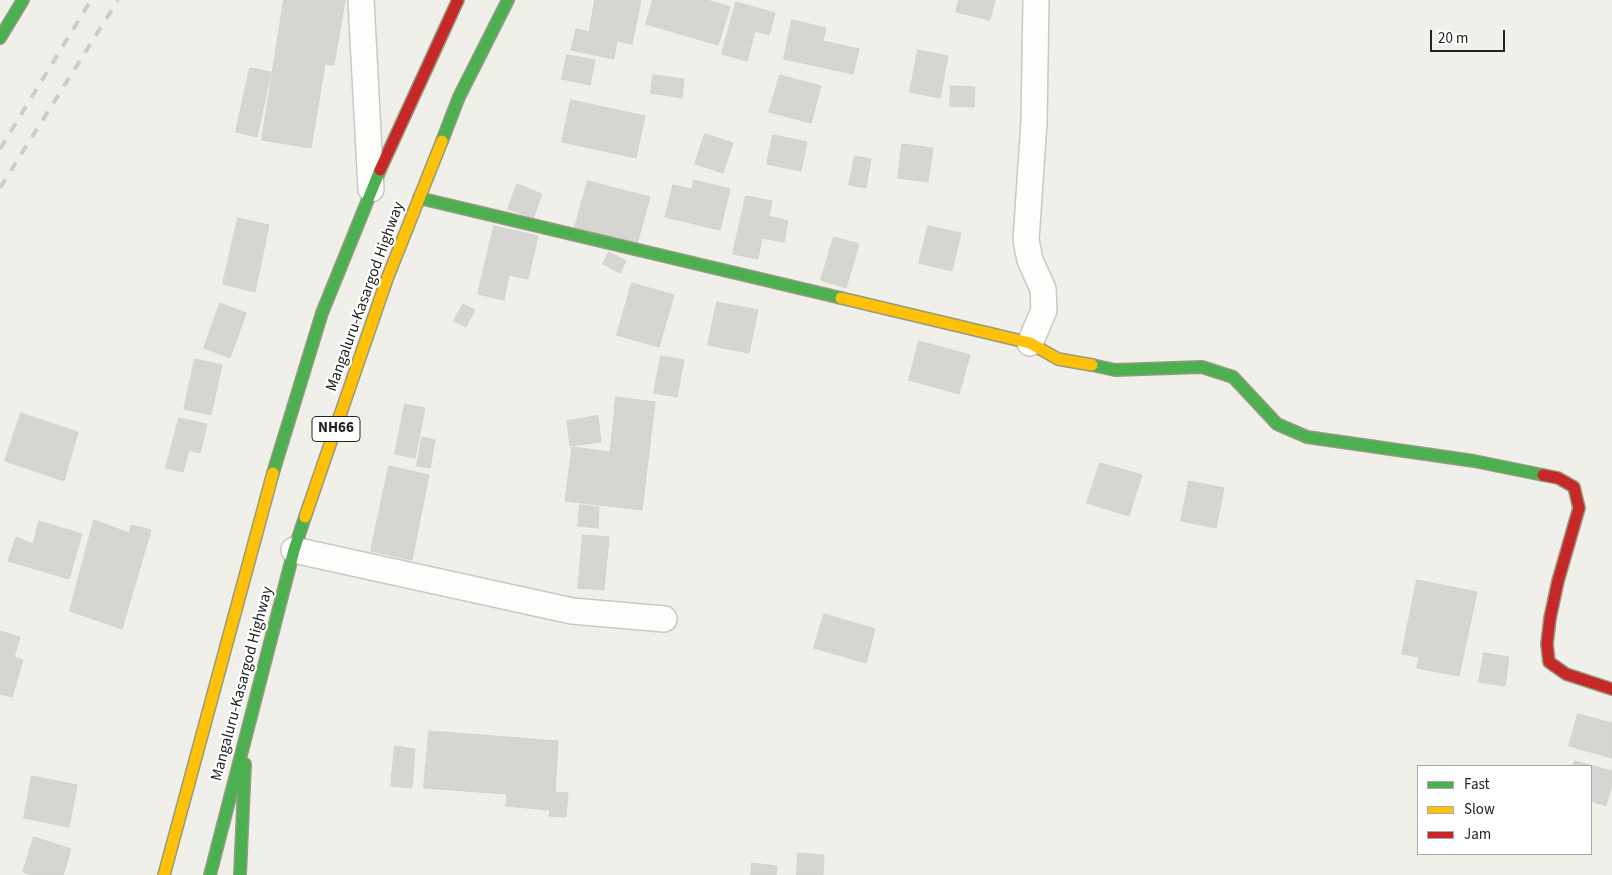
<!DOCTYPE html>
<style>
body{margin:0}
#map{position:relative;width:1612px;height:875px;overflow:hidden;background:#f0efea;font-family:"Source Sans 3",sans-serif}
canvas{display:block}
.legend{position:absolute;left:1417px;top:765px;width:175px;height:90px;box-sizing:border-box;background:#fff;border:1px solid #a7a7a7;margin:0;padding:6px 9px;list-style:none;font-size:15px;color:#222}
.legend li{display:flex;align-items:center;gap:10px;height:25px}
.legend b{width:25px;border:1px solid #a7a7a7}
.scale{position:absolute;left:1430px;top:30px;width:75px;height:22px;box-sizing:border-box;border:2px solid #222;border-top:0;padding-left:6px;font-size:15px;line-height:18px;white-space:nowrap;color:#222;-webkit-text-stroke:4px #fff;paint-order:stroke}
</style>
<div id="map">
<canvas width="1612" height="875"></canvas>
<ul class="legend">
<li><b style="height:6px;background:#4caf50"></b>Fast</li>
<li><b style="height:6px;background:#ffc107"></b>Slow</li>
<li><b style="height:6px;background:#c62828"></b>Jam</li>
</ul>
<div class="scale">20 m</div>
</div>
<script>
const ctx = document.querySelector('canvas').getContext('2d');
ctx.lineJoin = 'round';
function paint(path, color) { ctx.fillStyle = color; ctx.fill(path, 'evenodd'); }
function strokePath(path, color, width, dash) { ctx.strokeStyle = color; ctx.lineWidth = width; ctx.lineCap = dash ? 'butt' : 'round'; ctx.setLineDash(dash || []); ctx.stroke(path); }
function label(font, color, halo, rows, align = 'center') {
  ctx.font = font + ' "Source Sans 3",sans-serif'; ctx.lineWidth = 4.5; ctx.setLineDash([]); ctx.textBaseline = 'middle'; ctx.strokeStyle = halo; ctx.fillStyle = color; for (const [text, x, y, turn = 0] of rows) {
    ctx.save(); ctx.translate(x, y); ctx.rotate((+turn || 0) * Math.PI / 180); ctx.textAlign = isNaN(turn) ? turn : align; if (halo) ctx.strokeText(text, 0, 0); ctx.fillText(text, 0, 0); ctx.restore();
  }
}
const building = new Path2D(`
 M 284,0 L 345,0 L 334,65 L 325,64 L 311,148 L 262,140 Z
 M 595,0 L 641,0 L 632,44 L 617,41 L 614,59 L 571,50 L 576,29 L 589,32 Z
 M 653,0 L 707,0 L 730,7 L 718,45 L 646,24 Z
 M 959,0 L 995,0 L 990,20 L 956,12 Z
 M 736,2 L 775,13 L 769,35 L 755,31 L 747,61 L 722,54 Z
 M 792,20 L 826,28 L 823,41 L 859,49 L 853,74 L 784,59 Z
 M 918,50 L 948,56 L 940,98 L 910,92 Z
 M 567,55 L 595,60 L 590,85 L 562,79 Z
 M 250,68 L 271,72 L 257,137 L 236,132 Z
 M 653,75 L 684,79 L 682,98 L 651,93 Z
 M 780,75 L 821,86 L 811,123 L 769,112 Z
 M 951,86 L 975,87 L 974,107 L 950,106 Z
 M 571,100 L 645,116 L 636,158 L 562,142 Z
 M 705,134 L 733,143 L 723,173 L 695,164 Z
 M 773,135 L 807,142 L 801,171 L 767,164 Z
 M 902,144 L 933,148 L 928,182 L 898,178 Z
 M 855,156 L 871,159 L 866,188 L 849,185 Z
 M 694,180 L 730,189 L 720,230 L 665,217 L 673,185 L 692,189 Z
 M 588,181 L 650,197 L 637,244 L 575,227 Z
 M 517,184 L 542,194 L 533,218 L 508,209 Z
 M 746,196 L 772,201 L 769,216 L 788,221 L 784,242 L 762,238 L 758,259 L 733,254 Z
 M 238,218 L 269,225 L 255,292 L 223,284 Z
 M 494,226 L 538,236 L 528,279 L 509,275 L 504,300 L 478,294 Z
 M 928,226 L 961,233 L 952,271 L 919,263 Z
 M 834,237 L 859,244 L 846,288 L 821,280 Z
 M 609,252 L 626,261 L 620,273 L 603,264 Z
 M 632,283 L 674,295 L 659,347 L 617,335 Z
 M 717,302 L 758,310 L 749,353 L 708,345 Z
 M 220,303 L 246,313 L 230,358 L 204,348 Z
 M 463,304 L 475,310 L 466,327 L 454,321 Z
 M 919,341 L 970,355 L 959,394 L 909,380 Z
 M 661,356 L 684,360 L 677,397 L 654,393 Z
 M 195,359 L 222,365 L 211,415 L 184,409 Z
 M 616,397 L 655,402 L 642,510 L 565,501 L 572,447 L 610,452 Z
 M 405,404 L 425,408 L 415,458 L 395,454 Z
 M 21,413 L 78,432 L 64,481 L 5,461 Z
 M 598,416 L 601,442 L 570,446 L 567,421 Z
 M 179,418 L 207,424 L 200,453 L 189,450 L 183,472 L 166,468 Z
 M 422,437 L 435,440 L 430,468 L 417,466 Z
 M 1100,463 L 1142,475 L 1129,516 L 1087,503 Z
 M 389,466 L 429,475 L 412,560 L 371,551 Z
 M 1189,481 L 1224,488 L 1216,528 L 1181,521 Z
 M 580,505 L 599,507 L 598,528 L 578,526 Z
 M 94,520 L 129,533 L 131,525 L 151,530 L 122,629 L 70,611 Z
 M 39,521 L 82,534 L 69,579 L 8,561 L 16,537 L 33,544 Z
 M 583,535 L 609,537 L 604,590 L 578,588 Z
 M 1417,580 L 1477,592 L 1459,676 L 1417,668 L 1419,657 L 1402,654 Z
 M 824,614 L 875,629 L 866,663 L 814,648 Z
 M 0,631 L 20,637 L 14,657 L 23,660 L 12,697 L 0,694 Z
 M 1484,653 L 1509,657 L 1505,686 L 1479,682 Z
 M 1578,714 L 1612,723 L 1612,758 L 1569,746 Z
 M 429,731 L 558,741 L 555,792 L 568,793 L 566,817 L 549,816 L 550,810 L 506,806 L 507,794 L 424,788 Z
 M 395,746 L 415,749 L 412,788 L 391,786 Z
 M 1575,761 L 1612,771 L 1612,785 L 1606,806 L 1591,801 L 1591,766 L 1573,766 Z
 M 32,776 L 77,785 L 69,827 L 24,818 Z
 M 34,837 L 71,849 L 63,875 L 32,875 L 23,872 Z
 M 798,853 L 824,855 L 823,875 L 797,875 Z
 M 752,863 L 777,866 L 776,875 L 751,875 Z`);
paint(building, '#d7d5d1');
strokePath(building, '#d3d1cb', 1);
const street = new Path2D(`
 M 361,0 L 371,189
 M 1030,343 L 1044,310 L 1043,289 L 1030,260 L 1026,240 L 1034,122 L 1036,0
 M 294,550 L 572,611 L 664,619`);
const fast = new Path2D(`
 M 0,38 L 23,0
 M 442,141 L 459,97 L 508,0
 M 419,198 L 841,298
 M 1092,365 L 1115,370 L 1202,367 L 1233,377 L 1277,424 L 1307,437 L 1474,461 L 1543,475
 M 273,473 L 322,313 L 380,170
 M 210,875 L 294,550 L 305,517
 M 240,875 L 245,764`);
const slow = new Path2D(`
 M 841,298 L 1030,343 L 1058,359 L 1092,365
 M 305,517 L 387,279 L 442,141
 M 164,875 L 273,473`);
const jam = new Path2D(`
 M 380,170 L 458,0
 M 1543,475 L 1558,478 L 1574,487 L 1579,508 L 1558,581 L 1550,618 L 1547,644 L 1549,662 L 1566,674 L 1612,689`);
strokePath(street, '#c9c8c6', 28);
strokePath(fast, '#949b80', 14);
strokePath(slow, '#949b80', 14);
strokePath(jam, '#949b80', 14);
strokePath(street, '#fdfdfc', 25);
strokePath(fast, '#4caf50', 11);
strokePath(slow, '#ffc107', 11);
strokePath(jam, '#c62828', 11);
strokePath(new Path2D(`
 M 0,149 L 91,0
 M 0,188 L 118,0`), '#cccccb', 4, [10, 10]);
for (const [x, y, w] of [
 [336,429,48]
]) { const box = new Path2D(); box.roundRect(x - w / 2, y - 12.5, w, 25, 4); ctx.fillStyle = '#fff'; ctx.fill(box); strokePath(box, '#222', 1); }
label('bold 15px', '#222', null, [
 ["NH66",336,429]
]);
label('16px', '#222', '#fff', [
 ["Mangaluru-Kasargod Highway",366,297,-70],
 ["Mangaluru-Kasargod Highway",243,684,-75]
]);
</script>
